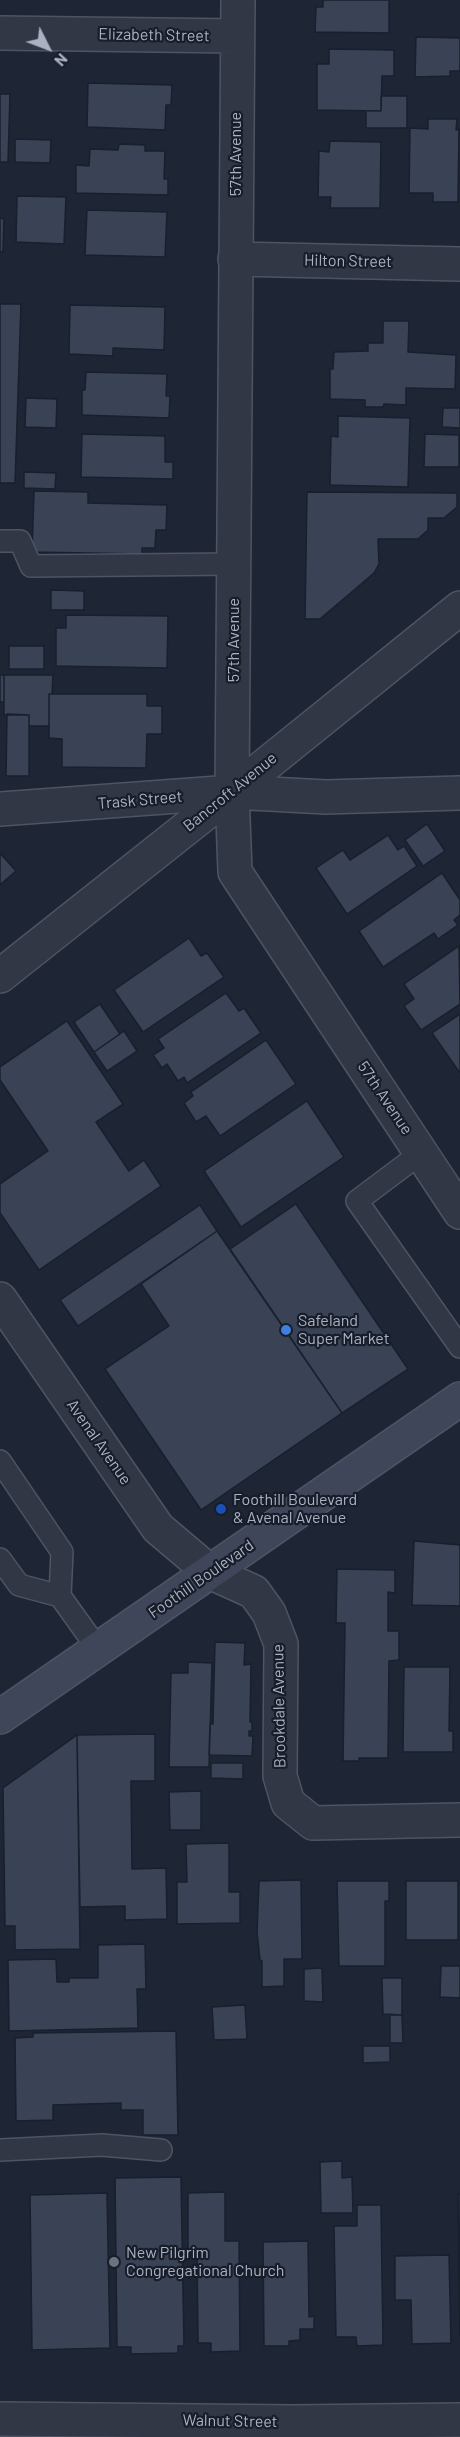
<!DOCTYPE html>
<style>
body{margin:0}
#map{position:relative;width:460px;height:2437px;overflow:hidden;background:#1e2535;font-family:Barlow,sans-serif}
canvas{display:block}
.north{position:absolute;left:18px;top:18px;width:60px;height:60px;-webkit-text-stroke:4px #181d2a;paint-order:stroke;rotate:132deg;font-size:16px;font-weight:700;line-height:24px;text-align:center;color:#abb1c3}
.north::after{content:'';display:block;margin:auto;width:21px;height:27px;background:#abb1c3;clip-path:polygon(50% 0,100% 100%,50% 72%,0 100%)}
</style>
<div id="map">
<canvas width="460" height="2437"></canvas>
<div class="north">N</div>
</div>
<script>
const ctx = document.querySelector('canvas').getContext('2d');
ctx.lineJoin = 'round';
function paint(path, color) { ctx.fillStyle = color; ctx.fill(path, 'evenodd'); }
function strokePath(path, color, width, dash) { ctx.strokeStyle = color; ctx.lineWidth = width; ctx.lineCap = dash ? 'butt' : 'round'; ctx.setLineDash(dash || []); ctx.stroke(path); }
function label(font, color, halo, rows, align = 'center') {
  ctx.font = font + ' Barlow,sans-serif'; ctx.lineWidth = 4.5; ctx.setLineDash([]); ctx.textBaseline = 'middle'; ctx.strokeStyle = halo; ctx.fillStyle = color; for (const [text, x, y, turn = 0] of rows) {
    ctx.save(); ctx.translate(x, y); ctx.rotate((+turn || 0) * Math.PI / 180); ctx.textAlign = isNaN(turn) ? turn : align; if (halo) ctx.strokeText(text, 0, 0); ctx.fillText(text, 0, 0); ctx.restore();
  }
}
const building = new Path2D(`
 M 323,0 L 389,0 L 389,33 L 315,32 L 316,7 L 323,7 Z
 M 416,37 L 460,38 L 460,71 L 450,71 L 450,76 L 415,77 Z
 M 329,49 L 394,50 L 394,76 L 382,76 L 381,111 L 317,110 L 317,64 L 329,64 Z
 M 88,83 L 172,85 L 171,105 L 166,105 L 165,130 L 87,127 Z
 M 0,94 L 10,94 L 8,162 L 0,162 Z
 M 381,96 L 407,96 L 407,128 L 366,128 L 366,111 L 381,111 Z
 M 428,119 L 457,119 L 456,130 L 459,129 L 458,202 L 433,202 L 433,193 L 409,193 L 410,128 L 428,129 Z
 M 15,139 L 51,140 L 50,163 L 15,162 Z
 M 330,141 L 381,142 L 380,208 L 330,208 L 331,197 L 318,197 L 319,151 L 329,152 Z
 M 119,144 L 145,145 L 145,151 L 165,151 L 164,179 L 168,179 L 168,195 L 76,193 L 76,165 L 89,166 L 90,149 L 118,150 Z
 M 17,196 L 66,197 L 64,244 L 16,242 Z
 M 87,210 L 167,212 L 165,257 L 85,255 Z
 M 0,218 L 4,219 L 3,252 L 0,252 Z
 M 0,304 L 21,304 L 15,483 L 0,483 Z
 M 70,305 L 165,307 L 164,350 L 113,348 L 113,356 L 69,354 Z
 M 383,321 L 409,321 L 408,352 L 456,355 L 455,389 L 406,388 L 406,405 L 384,404 L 383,407 L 365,407 L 365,400 L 330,399 L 330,369 L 333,369 L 334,352 L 368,351 L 368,343 L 383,343 Z
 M 86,372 L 167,374 L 166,396 L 170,396 L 169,418 L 82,415 L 82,390 L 85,390 Z
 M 26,398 L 57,399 L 56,428 L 25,427 Z
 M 443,408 L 460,408 L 460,428 L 442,427 Z
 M 338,416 L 410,418 L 408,487 L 330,485 L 331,436 L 338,437 Z
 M 82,434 L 165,436 L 165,462 L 173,462 L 173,479 L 81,477 Z
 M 425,434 L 459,435 L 459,467 L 424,467 Z
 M 24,472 L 56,473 L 55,489 L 24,488 Z
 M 34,491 L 88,492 L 88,503 L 167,505 L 166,530 L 156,530 L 155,548 L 142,548 L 142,554 L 32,552 Z
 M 307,492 L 457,493 L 457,507 L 444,518 L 428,518 L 428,530 L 418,539 L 378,539 L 379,564 L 374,573 L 320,619 L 305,619 Z
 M 51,590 L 84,591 L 84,610 L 51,610 Z
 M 66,615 L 168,616 L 167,668 L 56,666 L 56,628 L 66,628 Z
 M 9,646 L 44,646 L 44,669 L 9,669 Z
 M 0,675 L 4,675 L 4,702 L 0,702 Z
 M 4,675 L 53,675 L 52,694 L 49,694 L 49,726 L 29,726 L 29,715 L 4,715 Z
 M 49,694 L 147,694 L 147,706 L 162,706 L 162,734 L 147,734 L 146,768 L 62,767 L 62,739 L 49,738 Z
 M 7,714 L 29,715 L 29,776 L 6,776 Z
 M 427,824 L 445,851 L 423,866 L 405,840 Z
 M 388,835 L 398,850 L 404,846 L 417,866 L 347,914 L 316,868 L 343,850 L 350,860 Z
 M 0,853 L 16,871 L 0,885 Z
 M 442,873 L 460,900 L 460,915 L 454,920 L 458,925 L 438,939 L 434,933 L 383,967 L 359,931 Z
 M 189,938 L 201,956 L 207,953 L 224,977 L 143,1032 L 114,990 Z
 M 459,946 L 460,1004 L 421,1030 L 404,1006 L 414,999 L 404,984 Z
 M 226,993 L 239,1011 L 244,1008 L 261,1033 L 187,1083 L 184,1077 L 178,1081 L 167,1064 L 162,1068 L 153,1055 L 164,1048 L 158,1039 Z
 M 100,1004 L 120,1034 L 94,1052 L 74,1022 Z
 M 460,1014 L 460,1073 L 432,1033 Z
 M 67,1021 L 123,1104 L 96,1122 L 129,1171 L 144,1160 L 161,1186 L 39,1270 L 0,1213 L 0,1184 L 48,1151 L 0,1080 L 0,1067 Z
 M 124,1031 L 137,1051 L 107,1071 L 94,1052 Z
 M 266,1040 L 296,1084 L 220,1136 L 206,1116 L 196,1122 L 184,1103 L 193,1096 L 191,1092 Z
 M 307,1101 L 344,1157 L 241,1227 L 204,1171 Z
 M 296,1204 L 408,1369 L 342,1413 L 230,1249 Z
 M 200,1205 L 217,1231 L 78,1326 L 60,1300 Z
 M 217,1231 L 342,1413 L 201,1510 L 105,1369 L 169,1326 L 141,1284 Z
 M 414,1541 L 460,1545 L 460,1606 L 412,1605 Z
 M 337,1569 L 395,1570 L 395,1593 L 388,1592 L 388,1631 L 399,1631 L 399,1660 L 389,1661 L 388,1758 L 359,1758 L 359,1761 L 343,1761 L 345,1623 L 336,1623 Z
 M 215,1642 L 245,1643 L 244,1665 L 251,1664 L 250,1722 L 252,1722 L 252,1731 L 249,1731 L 249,1736 L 253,1736 L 252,1756 L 209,1755 L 210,1724 L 213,1724 Z
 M 188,1662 L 212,1663 L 209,1767 L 169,1767 L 171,1673 L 188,1673 Z
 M 404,1667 L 450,1667 L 449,1731 L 453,1731 L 453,1752 L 403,1752 Z
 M 155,1734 L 155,1781 L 131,1781 L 132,1869 L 166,1868 L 167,1919 L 125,1920 L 125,1906 L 80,1907 L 77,1735 Z
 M 77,1735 L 80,1949 L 15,1950 L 15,1926 L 5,1926 L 3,1788 Z
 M 211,1763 L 243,1763 L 243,1779 L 211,1778 Z
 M 201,1791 L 201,1830 L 170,1830 L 169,1792 Z
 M 229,1843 L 229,1892 L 240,1892 L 240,1923 L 177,1924 L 177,1882 L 187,1882 L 186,1844 Z
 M 301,1880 L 302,1959 L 284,1959 L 284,1986 L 262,1987 L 262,1961 L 260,1960 L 257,1932 L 259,1881 Z
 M 337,1881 L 389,1881 L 389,1901 L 385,1901 L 385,1966 L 339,1966 Z
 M 406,1881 L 458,1881 L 458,1940 L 406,1940 Z
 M 145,1944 L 146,1989 L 137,1989 L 138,2028 L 9,2031 L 8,1960 L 56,1959 L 57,1982 L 69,1982 L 69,1978 L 98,1978 L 98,1945 Z
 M 441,1966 L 460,1966 L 460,1998 L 440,1997 Z
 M 322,1968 L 323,2002 L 304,2001 L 304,1969 Z
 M 382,1978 L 402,1978 L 402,2015 L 383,2014 Z
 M 245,2005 L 247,2039 L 214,2040 L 212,2007 Z
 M 390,2015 L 402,2015 L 403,2043 L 390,2043 Z
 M 176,2031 L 178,2135 L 143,2135 L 143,2110 L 121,2110 L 121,2103 L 53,2105 L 53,2120 L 16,2121 L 15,2038 L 33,2037 L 33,2033 Z
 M 363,2046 L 390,2046 L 390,2062 L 363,2063 Z
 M 342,2161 L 342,2178 L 352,2177 L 353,2213 L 321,2213 L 320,2162 Z
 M 181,2177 L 184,2346 L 178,2346 L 178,2353 L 131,2354 L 131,2347 L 117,2347 L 115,2178 Z
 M 225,2192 L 225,2241 L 239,2241 L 240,2351 L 211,2352 L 211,2343 L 198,2343 L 197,2249 L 188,2249 L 188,2193 Z
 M 107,2193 L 110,2348 L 32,2350 L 30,2195 Z
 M 458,2194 L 460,2194 L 460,2336 Z
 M 357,2205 L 381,2205 L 383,2345 L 357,2346 L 356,2337 L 336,2337 L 334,2226 L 357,2226 Z
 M 308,2241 L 309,2317 L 314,2316 L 314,2329 L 300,2329 L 300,2340 L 289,2341 L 289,2346 L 264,2346 L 263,2242 Z
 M 449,2255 L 451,2343 L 412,2344 L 411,2300 L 395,2300 L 395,2256 Z`);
paint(building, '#3a4256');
strokePath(building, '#191f2c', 1.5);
const service = new Path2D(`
 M 0,541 L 20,541 L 31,566 L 234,564
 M 421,1153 L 357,1201 L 460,1347
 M 0,1461 L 62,1552 L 60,1596
 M 0,1559 L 19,1585 L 60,1596 L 98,1649
 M 0,2150 L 102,2145 L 161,2150`);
const minor = new Path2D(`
 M 238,0 L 232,792 L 235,872 L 460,1212
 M 0,33 L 237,36
 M 235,259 L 460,264
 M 0,809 L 232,792 L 326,797 L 460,793
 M 0,1299 L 158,1528 L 210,1572 L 254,1592 L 269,1613 L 281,1644 L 280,1776 L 288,1803 L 313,1823 L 460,1820
 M 0,2419 L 294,2422 L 460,2420`);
const tertiary = new Path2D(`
 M 0,976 L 232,792 L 460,608`);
const secondary = new Path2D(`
 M 0,1717 L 460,1399`);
strokePath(service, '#4f5464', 24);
strokePath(minor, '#4f5464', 36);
strokePath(tertiary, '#4f5464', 36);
strokePath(secondary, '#4f5464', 36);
strokePath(service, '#323746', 21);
strokePath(minor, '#323746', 33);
strokePath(tertiary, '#323746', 33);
strokePath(secondary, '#404659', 33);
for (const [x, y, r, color] of [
 [286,1330,6,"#3f7fe0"],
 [221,1509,6,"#1a4fb4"],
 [114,2262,6,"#6b7280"]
]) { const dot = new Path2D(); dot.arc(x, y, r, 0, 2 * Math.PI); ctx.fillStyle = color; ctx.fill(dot); strokePath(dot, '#181d2a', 2); }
label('16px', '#abb1c3', '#181d2a', [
 ["Elizabeth Street",154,35,1],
 ["57th Avenue",236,154,-90],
 ["Hilton Street",348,261,1],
 ["57th Avenue",234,640,-90],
 ["Bancroft Avenue",230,792,-39],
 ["Trask Street",140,800,-5],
 ["57th Avenue",385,1098,56],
 ["Avenal Avenue",99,1442,55],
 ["Foothill Boulevard",201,1579,-35],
 ["Brookdale Avenue",279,1706,-91],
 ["Walnut Street",230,2421,1]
]);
label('16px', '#abb1c3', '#181d2a', [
 ["Safeland",298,1321],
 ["Super Market",298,1339],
 ["Foothill Boulevard",233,1500],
 ["& Avenal Avenue",233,1518],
 ["New Pilgrim",126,2253],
 ["Congregational Church",126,2271]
], 'left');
</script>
